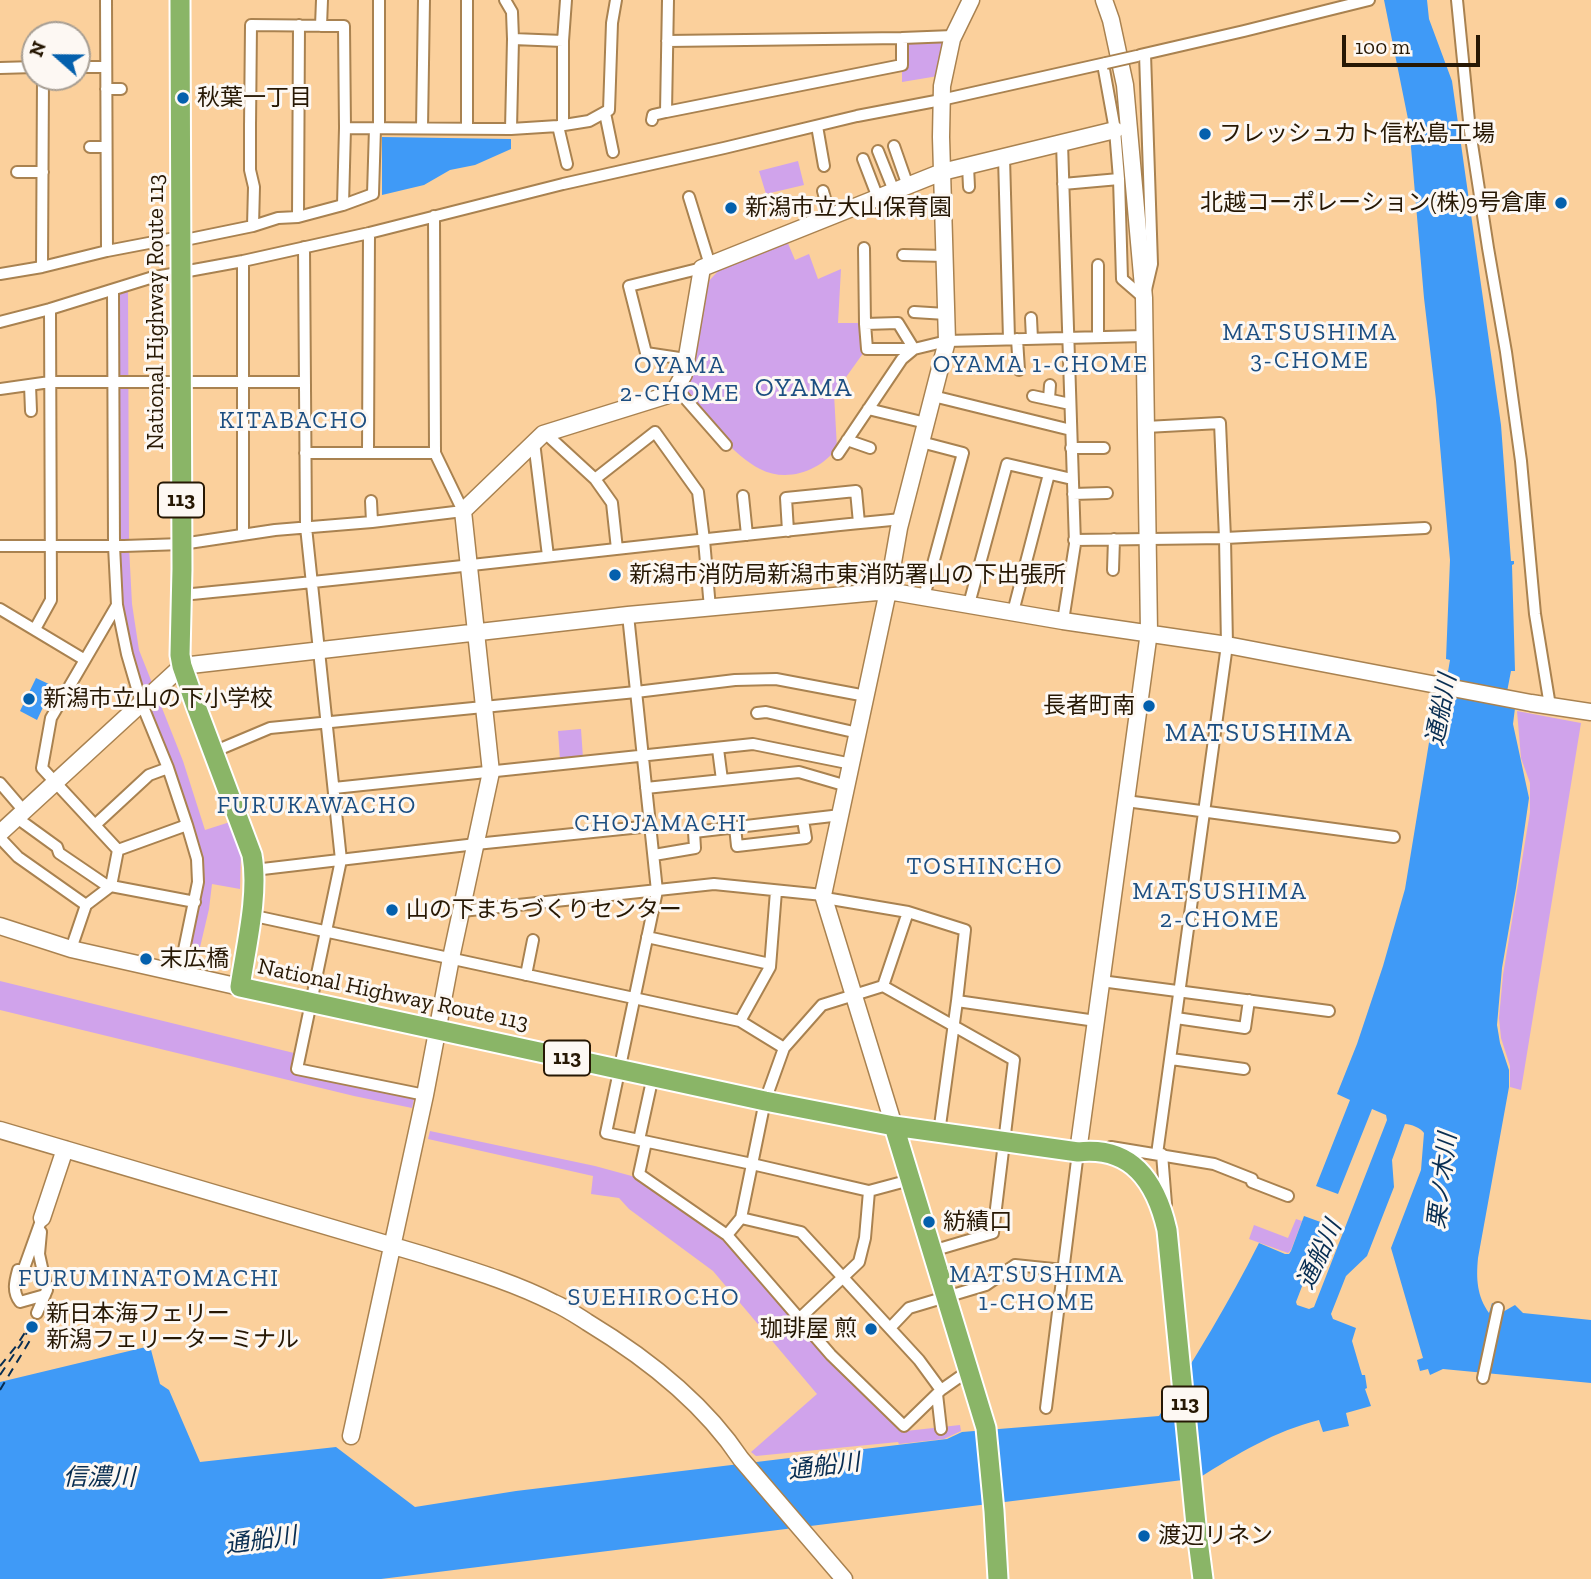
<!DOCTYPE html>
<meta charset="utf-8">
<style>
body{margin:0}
#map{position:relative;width:1591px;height:1579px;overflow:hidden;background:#fbd09c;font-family:"Zilla Slab",serif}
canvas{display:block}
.north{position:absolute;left:21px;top:21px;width:70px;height:70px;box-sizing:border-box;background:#fdf8f3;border:2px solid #a79e93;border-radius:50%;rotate:291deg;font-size:19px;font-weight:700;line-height:28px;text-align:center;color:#271804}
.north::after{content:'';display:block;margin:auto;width:24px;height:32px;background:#0460ad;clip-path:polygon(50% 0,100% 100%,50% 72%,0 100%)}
.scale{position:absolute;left:1342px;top:35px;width:138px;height:32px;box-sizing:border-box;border:4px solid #271804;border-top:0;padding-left:9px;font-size:21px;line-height:24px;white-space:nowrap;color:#271804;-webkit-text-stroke:5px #fdf8f3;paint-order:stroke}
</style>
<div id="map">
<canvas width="1591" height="1579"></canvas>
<div class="north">N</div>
<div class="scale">100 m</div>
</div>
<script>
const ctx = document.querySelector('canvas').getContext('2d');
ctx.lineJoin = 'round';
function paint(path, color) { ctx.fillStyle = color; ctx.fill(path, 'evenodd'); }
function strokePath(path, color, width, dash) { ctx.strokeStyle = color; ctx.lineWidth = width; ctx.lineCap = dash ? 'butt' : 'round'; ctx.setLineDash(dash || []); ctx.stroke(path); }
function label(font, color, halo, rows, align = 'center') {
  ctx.font = font + ' "Zilla Slab","Noto Sans JP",serif'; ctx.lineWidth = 6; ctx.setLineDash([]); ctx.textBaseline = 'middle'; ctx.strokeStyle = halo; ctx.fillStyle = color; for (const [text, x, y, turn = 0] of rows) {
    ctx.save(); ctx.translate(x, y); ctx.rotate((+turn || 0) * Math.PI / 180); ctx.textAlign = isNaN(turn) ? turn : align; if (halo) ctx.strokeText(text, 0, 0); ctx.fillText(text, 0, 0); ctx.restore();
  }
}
paint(new Path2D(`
 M 953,36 L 944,75 L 902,82 L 902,38 Z
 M 798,161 L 804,185 L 766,194 L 759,171 Z
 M 787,241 L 795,260 L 809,254 L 818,279 L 841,269 L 838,323 L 863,323 L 864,352 L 834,394 L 837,448 C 820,471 787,483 760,469 C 736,457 702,418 687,396 L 705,288 L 708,282 L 719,270 Z
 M 128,288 L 129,547 L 132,604 L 139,650 L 183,761 L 205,830 L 230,822 L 241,852 L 240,889 L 212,884 L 209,909 L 193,977 L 179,974 L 197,859 L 141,702 L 117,605 L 113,290 Z
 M 1517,711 L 1581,723 L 1521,1090 L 1510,1087 L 1510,1066 L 1501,1038 L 1499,1018 L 1503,975 L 1530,812 L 1530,783 L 1521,758 Z
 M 581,729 L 583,758 L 560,760 L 558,731 Z
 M 0,981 L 294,1053 L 291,1069 L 415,1095 L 412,1108 L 354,1096 L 0,1010 Z
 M 430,1131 L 595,1166 L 639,1178 L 727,1239 L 900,1428 L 906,1431 L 960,1425 L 961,1431 L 944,1439 L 899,1444 L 898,1442 L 756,1456 L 751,1452 L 817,1394 L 713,1271 L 629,1209 L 619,1198 L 591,1194 L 593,1176 L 428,1139 Z
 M 1296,1219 L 1302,1221 L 1291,1250 L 1288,1253 L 1249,1239 L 1254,1225 L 1288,1238 Z`), '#d0a3eb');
paint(new Path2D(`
 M 1384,0 L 1427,0 L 1429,19 L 1452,81 L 1501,425 L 1511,561 L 1514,561 L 1514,564 L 1512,565 L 1515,671 L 1511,671 L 1506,697 L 1516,700 L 1513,724 L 1529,798 L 1516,888 L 1502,968 L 1497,1025 L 1500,1043 L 1509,1070 L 1509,1087 L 1478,1258 C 1476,1279 1477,1296 1489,1313 L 1492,1303 L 1501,1306 L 1501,1313 L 1515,1305 L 1523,1313 L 1591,1320 L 1591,1383 L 1443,1369 L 1430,1375 L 1428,1369 L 1420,1371 L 1417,1360 L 1423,1358 L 1391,1248 L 1421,1170 L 1424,1133 C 1421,1128 1411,1124 1405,1124 L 1392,1160 L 1394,1187 L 1367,1256 L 1346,1276 L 1331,1314 L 1333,1319 L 1356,1328 L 1352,1341 L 1362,1375 L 1365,1375 L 1367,1388 L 1365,1389 L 1371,1406 L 1346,1413 L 1349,1426 L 1323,1432 L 1319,1420 C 1275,1431 1237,1454 1199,1478 L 381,1579 L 0,1579 L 0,1382 L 150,1346 L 160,1384 L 169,1390 L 200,1462 L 336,1447 L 415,1507 L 516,1491 L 947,1439 L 962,1432 L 1159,1416 C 1194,1359 1229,1303 1259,1243 L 1285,1254 L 1289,1254 L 1291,1251 L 1304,1216 L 1326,1224 L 1296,1302 L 1297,1305 L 1309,1309 L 1314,1307 L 1387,1120 L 1386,1115 L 1372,1109 L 1338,1194 L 1316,1186 L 1350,1100 L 1337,1094 L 1357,1044 L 1383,966 L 1405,889 L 1435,706 L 1442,707 L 1450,660 L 1446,659 L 1450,560 L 1436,400 L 1424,298 L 1409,124 Z
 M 382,137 L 511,139 L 511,149 L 475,165 L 450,170 L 424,185 L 382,195 Z
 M 36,678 L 53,686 L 37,720 L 20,711 Z`), '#3f9af7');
strokePath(new Path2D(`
 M 0,1366 L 17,1345 L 31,1323
 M 0,1375 L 21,1344 L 34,1319
 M 0,1390 L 29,1342 L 36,1317`), '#082d51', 2, [9, 7]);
const street = new Path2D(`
 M 106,0 L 107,251
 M 505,0 L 512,12 L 513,39 L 563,41 L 566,0
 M 668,0 L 666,112 L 902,65 L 902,38 L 953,36
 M 1457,0 L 1470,131 L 1488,248 L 1506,352 L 1521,461 L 1535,614 L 1550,706
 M 251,25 L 344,26 L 345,128 L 343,205 L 298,217 L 278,218 L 253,226 L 254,187 L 250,170 L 250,126 Z
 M 321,26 L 322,0
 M 667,41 L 902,38
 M 1140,55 L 1244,31 L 1369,0
 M 1103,64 L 1115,130 L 1119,179 L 1122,279 L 1144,298 L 1152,264 L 1145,54
 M 77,67 L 105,67
 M 0,68 L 35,67
 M 106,89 L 121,89
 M 605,113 L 613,152
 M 652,120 L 653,115 L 666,112
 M 563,125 L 563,41
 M 558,126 L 567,164
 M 817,126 L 824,166
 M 345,128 L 511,129 L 558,126 L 589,121 L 609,110 L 612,23 L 616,0
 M 379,128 L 379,0
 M 422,128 L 424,0
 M 467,128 L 467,0
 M 511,129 L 513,39
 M 1062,143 L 1075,544 L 1063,621
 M 894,146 L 908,186
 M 90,147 L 106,147
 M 878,151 L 894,191
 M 1004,157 L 1009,339
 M 863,159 L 878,198
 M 968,166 L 969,187
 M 17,172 L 43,172
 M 1063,184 L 1119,179
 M 823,191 L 830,217
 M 689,197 L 710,265
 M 343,205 L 373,194 L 375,128
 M 298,217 L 299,25
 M 180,241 L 253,226
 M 304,247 L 306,527 L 341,860 L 297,1069 L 425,1095
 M 864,248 L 865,324 L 867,349 L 914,349 L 947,341 L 1144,336
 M 903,255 L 945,256
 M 1098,265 L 1098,337
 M 42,267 L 43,77
 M 0,274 L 42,267 L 107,251 L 180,237
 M 113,290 L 114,546 L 117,605 L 127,654 L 141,702 L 168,768 L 187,825 L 197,859 L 198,882 L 179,974
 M 914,312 L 946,314
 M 1031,318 L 1032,339
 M 0,322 L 50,309 L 150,278 L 243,261 L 369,233 L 563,184 L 724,148 L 857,116 L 941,100 L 1106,63
 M 1017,339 L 1019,370
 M 686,359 L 646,353 L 629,286 L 702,268
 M 30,385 L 31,411
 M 0,389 L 50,382 L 304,382
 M 675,390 L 683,396 L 726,445
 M 933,396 L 1071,430
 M 1033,396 L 1070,404
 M 1049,399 L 1050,385
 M 868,409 L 926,423
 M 1146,427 L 1220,423 L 1225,538 L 1227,645 L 1157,1154
 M 545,433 L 595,479 L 612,503 L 617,549
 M 847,440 L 870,448
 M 534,442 L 548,556
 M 921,442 L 963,453 L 924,597
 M 1071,448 L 1104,448
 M 305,453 L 435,453
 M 368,453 L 369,233
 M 838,454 L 902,359 L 914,349 L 898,323 L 865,324
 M 595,479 L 655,432 L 698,492 L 704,540 L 710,608
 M 1073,494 L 1107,493
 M 743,496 L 747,535
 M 371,501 L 372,522
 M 788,531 L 786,498 L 856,491 L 859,523
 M 243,534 L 243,261
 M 1074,540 L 1225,538 L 1425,528
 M 0,546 L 124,546 L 182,544 L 275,530 L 372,522 L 463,511 L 435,453 L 434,216
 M 1113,570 L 1114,539
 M 181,595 C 421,573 661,542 901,519
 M 969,604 L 1007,464 L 1072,479
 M 0,609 L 85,660
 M 1013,612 L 1049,474
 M 628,615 L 657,891 L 606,1133 L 752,1164 L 869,1191 L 910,1180
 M 35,629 L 51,600 L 50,309
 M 757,713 L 766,712 L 858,733
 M 718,749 L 722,780
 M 213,752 L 270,728 L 636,692 L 735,680 L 776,679 L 866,696
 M 0,783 L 24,811
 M 334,788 L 753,744 L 852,764
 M 646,788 L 799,772 L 847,786
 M 1126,801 L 1394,837
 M 17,818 L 57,847 L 59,853 L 109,887
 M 95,825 L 149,775 L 168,768
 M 735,827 L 737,846 L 806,838 L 803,820
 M 0,838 L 18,857 L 86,905
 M 118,850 L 187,825
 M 654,855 L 695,848 L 694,832 L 841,815
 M 254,870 L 476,844 L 651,826
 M 111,886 L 195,902
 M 825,898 L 908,912 L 965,930 L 957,1001 L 1096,1021
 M 462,911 L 714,884 L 823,895
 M 250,915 L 740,1021 L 784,1048
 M 647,937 L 770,964
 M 71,949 L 86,905 L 111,886 L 118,850 L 42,768 L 51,718 L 117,605
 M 526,975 L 533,940
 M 1101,981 L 1329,1011
 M 883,986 L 908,912
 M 1176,1018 L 1245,1028 L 1249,1000
 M 740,1021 L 770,967 L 776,891
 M 1171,1059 L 1244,1069
 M 939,1133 L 957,1001
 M 639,1140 L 653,1076
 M 646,1142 L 639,1174 L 727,1235 L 831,1355 L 904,1426 L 941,1390 L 968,1371
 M 1111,1147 L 1214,1164 L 1252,1179 L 1252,1182 L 1288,1196
 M 1162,1154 L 1166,1204
 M 42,1218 L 23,1271 L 18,1270 C 15,1281 12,1292 20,1302 L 45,1295
 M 741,1218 L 801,1232 L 919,1360 L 941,1390
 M 727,1235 L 741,1218 L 765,1101 L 784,1048 L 822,1005 L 883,986 L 1014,1060 L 993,1233 L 932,1251
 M 37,1313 L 47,1290 L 39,1254 L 41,1232
 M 800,1318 L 859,1262 L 865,1238 L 869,1191
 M 890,1328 L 909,1308 L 986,1285 L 1015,1265 L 1063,1270
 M 1483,1378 L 1498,1308
 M 937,1394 L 941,1429
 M 1046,1408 L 1078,1152 L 1080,1148`);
const secondary = new Path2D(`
 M 0,833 L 182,666 L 628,615 L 888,591 L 1063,621 L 1227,645 L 1531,703 L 1591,712
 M 0,926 L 71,949 L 240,987
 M 894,1126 L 823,895 L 888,591 L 899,528 L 947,341 L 941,137 L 942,86 L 952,39 L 971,0
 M 0,1130 L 424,1255 C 468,1269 513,1282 554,1303 C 566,1308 576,1315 587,1322 C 645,1357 703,1402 741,1459 L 844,1579
 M 1078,1152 L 1149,632 L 1144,298 L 1125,85 L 1111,20 L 1104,0
 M 42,1218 L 65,1149
 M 351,1436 L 425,1095 L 451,958 L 491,772 L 463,511 L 543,434 L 665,396 L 675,390 L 684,374 L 702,268 L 942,172 L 1115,130`);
const highway = new Path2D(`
 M 180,0 L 182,569 L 180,655 L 182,666 L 196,706 L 252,855 C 259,895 246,946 240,987 L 765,1101 L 894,1126 L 1078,1152 C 1132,1146 1156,1182 1167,1230 L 1196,1525 L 1203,1579
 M 894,1126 L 986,1428 L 994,1511 L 998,1579`);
strokePath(street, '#a98250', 14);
strokePath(secondary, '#a98250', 19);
strokePath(highway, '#fff', 23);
strokePath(street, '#fff', 10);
strokePath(secondary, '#fff', 16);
strokePath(highway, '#8ab567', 19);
const streetBridge = new Path2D(`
 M 1106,63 L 1137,56`);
strokePath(streetBridge, '#a98250', 14, []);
strokePath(streetBridge, '#fff', 10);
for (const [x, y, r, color] of [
 [183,98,7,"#0460ad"],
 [1205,134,7,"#0460ad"],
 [1561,203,7,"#0460ad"],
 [731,208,7,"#0460ad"],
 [615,575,7,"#0460ad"],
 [29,699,7,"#0460ad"],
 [1149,706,7,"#0460ad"],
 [392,910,7,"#0460ad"],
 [146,959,7,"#0460ad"],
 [929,1222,7,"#0460ad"],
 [32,1327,7,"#0460ad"],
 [871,1329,7,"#0460ad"],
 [1144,1536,7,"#0460ad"]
]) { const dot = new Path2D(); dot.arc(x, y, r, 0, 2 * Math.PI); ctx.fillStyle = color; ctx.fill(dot); strokePath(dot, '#fdf8f3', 2.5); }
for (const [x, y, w] of [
 [181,500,46],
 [567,1058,46],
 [1185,1404,46]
]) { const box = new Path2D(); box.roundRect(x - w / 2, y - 17.5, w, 35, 5); ctx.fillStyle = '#fdf8f3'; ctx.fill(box); strokePath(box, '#271804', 2); }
label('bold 21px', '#271804', null, [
 ["113",181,500],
 ["113",567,1058],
 ["113",1185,1404]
]);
label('23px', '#271804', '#fdf8f3', [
 ["秋葉一丁目",197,98],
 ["フレッシュカト信松島工場",1219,134],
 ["北越コーポレーション(株)9号倉庫",1547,203,"right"],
 ["新潟市立大山保育園",745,208],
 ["新潟市消防局新潟市東消防署山の下出張所",629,575],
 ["新潟市立山の下小学校",43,699],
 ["長者町南",1135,706,"right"],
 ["山の下まちづくりセンター",406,910],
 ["末広橋",160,959],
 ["紡績口",943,1222],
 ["新日本海フェリー",46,1314],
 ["新潟フェリーターミナル",46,1340],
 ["珈琲屋 煎",857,1329,"right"],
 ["渡辺リネン",1158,1536]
], 'left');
label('23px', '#271804', '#fdf8f3', [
 ["National Highway Route 113",156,312,-90],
 ["National Highway Route 113",393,995,12]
]);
ctx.letterSpacing = '2px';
label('24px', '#1c4e81', '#fdf8f3', [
 ["MATSUSHIMA",1310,333],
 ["3-CHOME",1310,361],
 ["OYAMA 1-CHOME",1041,365],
 ["OYAMA",680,366],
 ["2-CHOME",680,394],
 ["KITABACHO",294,421],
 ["FURUKAWACHO",317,806],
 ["CHOJAMACHI",661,824],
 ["TOSHINCHO",985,867],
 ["MATSUSHIMA",1220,892],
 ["2-CHOME",1220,920],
 ["MATSUSHIMA",1037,1275],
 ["1-CHOME",1037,1303],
 ["FURUMINATOMACHI",149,1279],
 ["SUEHIROCHO",654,1298]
]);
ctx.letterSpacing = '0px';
label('italic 24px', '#082d51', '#fdf8f3', [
 ["通船川",1442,710,-79],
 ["栗ノ木川",1443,1181,-83],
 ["通船川",1320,1255,-65],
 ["通船川",824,1467,-7],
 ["信濃川",99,1478],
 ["通船川",261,1541,-8]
]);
ctx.letterSpacing = '2px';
label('26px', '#1c4e81', '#fdf8f3', [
 ["OYAMA",804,389],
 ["MATSUSHIMA",1259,734]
]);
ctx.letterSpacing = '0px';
</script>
